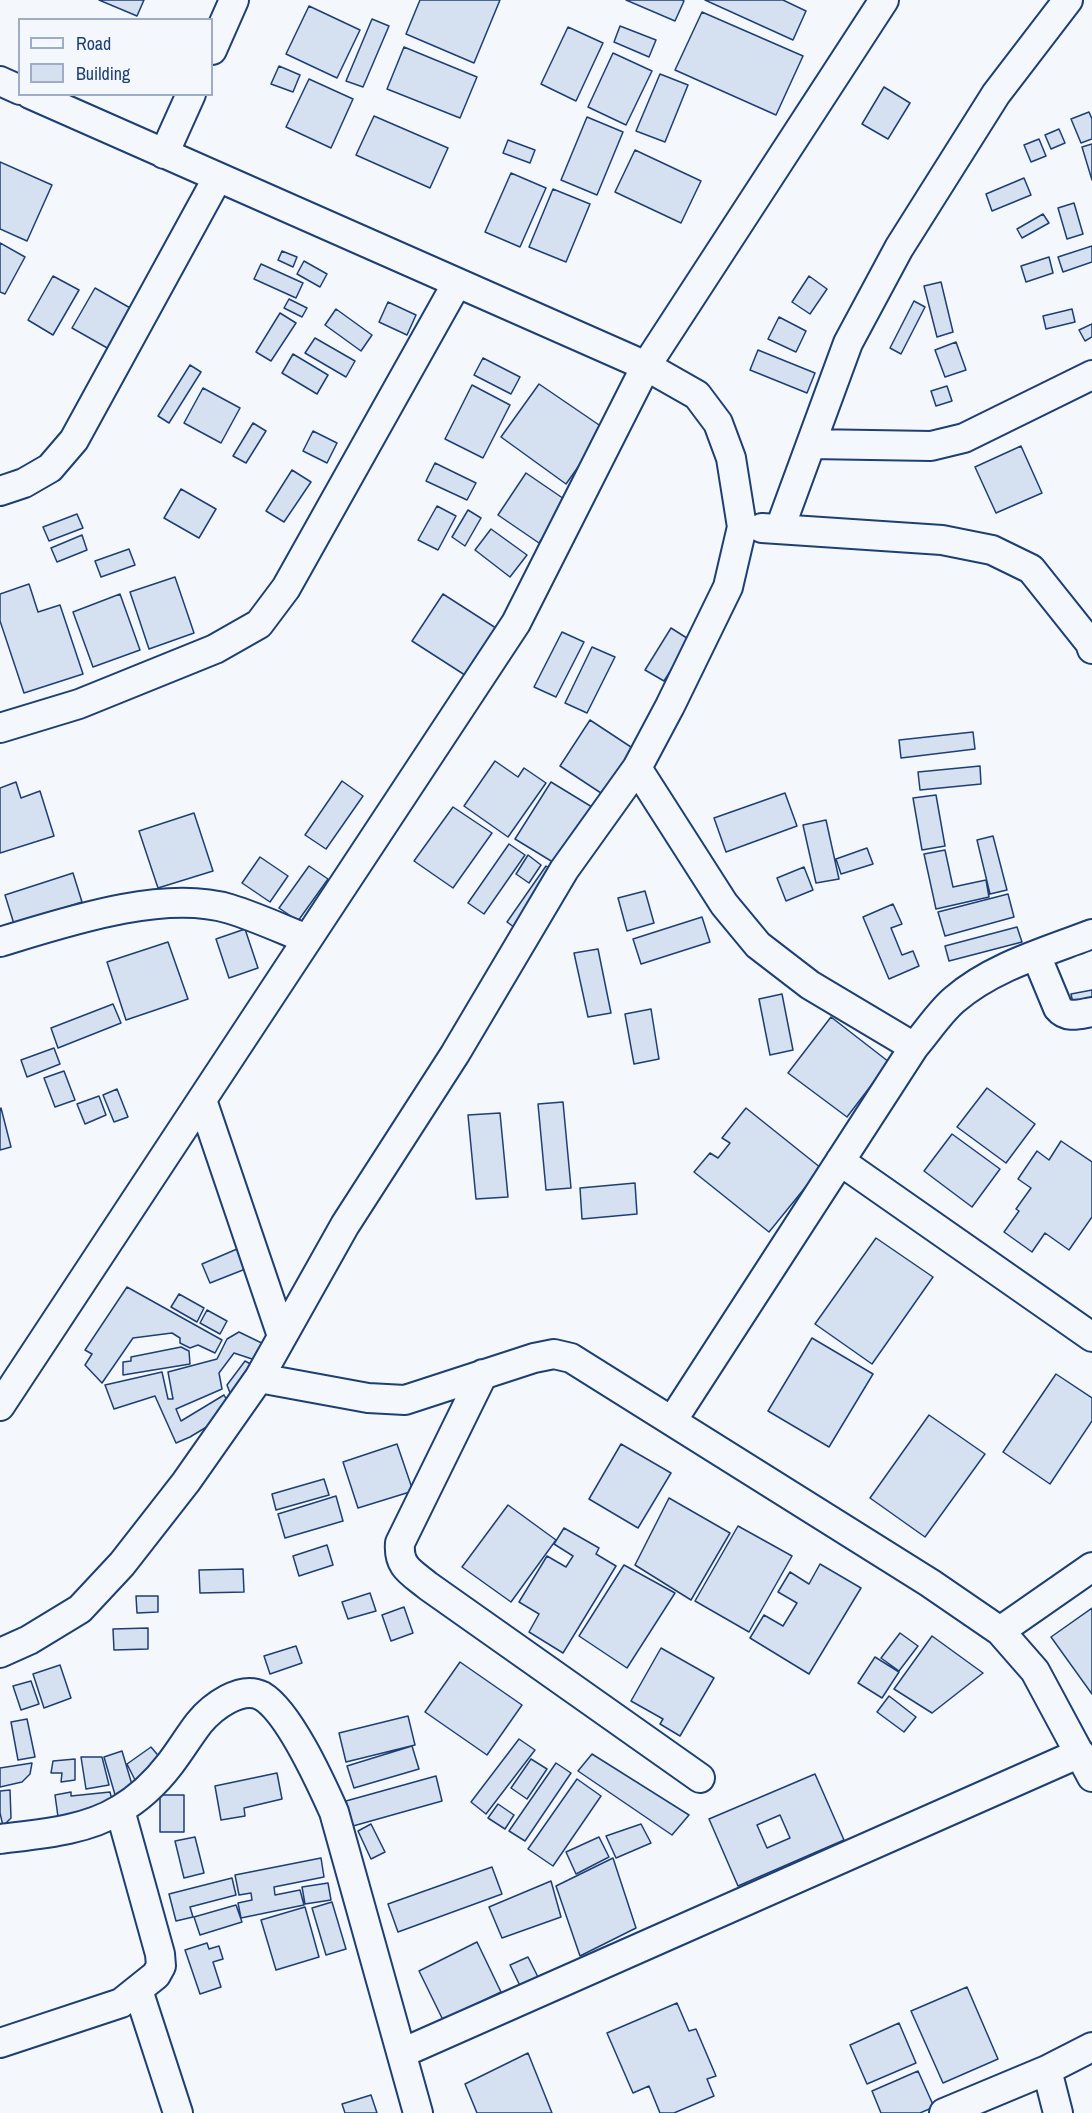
<!DOCTYPE html>
<style>
body{margin:0}
#map{position:relative;width:1092px;height:2113px;overflow:hidden;background:#f4f7fb;font-family:"Archivo Narrow",sans-serif}
canvas{display:block}
.legend{position:absolute;left:18px;top:18px;width:195px;height:78px;box-sizing:border-box;background:#f4f7fb;border:2px solid #9eadc5;margin:0;padding:8px 10px;list-style:none;font-size:18px;color:#1d3f73}
.legend li{display:flex;align-items:center;gap:12px;height:30px}
.legend b{width:30px;border:2px solid #9eadc5}
</style>
<div id="map">
<canvas width="1092" height="2113"></canvas>
<ul class="legend">
<li><b style="height:8px;background:#f4f7fb"></b>Road</li>
<li><b style="height:16px;background:#d5e0f0"></b>Building</li>
</ul>
</div>
<script>
const ctx = document.querySelector('canvas').getContext('2d');
ctx.lineJoin = 'round';
function paint(path, color) { ctx.fillStyle = color; ctx.fill(path, 'evenodd'); }
function strokePath(path, color, width, dash) { ctx.strokeStyle = color; ctx.lineWidth = width; ctx.lineCap = dash ? 'butt' : 'round'; ctx.setLineDash(dash || []); ctx.stroke(path); }
const building = new Path2D(`
 M 99,0 L 144,0 L 137,16 Z
 M 420,0 L 500,0 L 474,63 L 406,34 Z
 M 626,0 L 682,0 L 684,1 L 675,21 Z
 M 705,0 L 783,0 L 806,11 L 793,40 Z
 M 309,6 L 360,30 L 337,78 L 286,54 Z
 M 702,12 L 803,56 L 776,115 L 675,70 Z
 M 372,19 L 389,26 L 363,87 L 346,81 Z
 M 620,26 L 656,40 L 649,57 L 614,42 Z
 M 568,27 L 603,43 L 576,101 L 541,84 Z
 M 404,47 L 477,77 L 460,118 L 387,89 Z
 M 613,53 L 652,71 L 626,125 L 588,107 Z
 M 279,66 L 300,75 L 293,92 L 271,84 Z
 M 660,74 L 688,85 L 665,142 L 636,131 Z
 M 309,79 L 353,99 L 331,148 L 286,127 Z
 M 884,87 L 910,103 L 888,139 L 862,124 Z
 M 1089,112 L 1092,119 L 1092,139 L 1081,143 L 1071,119 Z
 M 374,116 L 448,148 L 430,188 L 356,155 Z
 M 587,117 L 623,132 L 597,195 L 561,180 Z
 M 1059,129 L 1065,143 L 1051,149 L 1045,135 Z
 M 1039,139 L 1046,156 L 1031,162 L 1024,145 Z
 M 508,140 L 535,150 L 530,163 L 503,153 Z
 M 1092,144 L 1092,180 L 1082,147 Z
 M 635,150 L 701,181 L 681,223 L 615,192 Z
 M 0,162 L 52,185 L 27,241 L 0,229 Z
 M 511,173 L 546,188 L 520,247 L 485,232 Z
 M 1024,178 L 1031,195 L 992,211 L 986,194 Z
 M 553,189 L 590,204 L 566,262 L 529,247 Z
 M 1074,203 L 1083,234 L 1067,239 L 1058,208 Z
 M 1043,214 L 1049,223 L 1022,238 L 1017,229 Z
 M 0,243 L 25,257 L 5,294 L 0,292 Z
 M 1092,246 L 1092,262 L 1063,272 L 1058,257 Z
 M 282,251 L 297,257 L 293,267 L 278,260 Z
 M 1049,257 L 1053,273 L 1026,282 L 1021,266 Z
 M 304,261 L 327,274 L 320,287 L 297,274 Z
 M 261,264 L 303,283 L 296,298 L 254,279 Z
 M 53,276 L 79,290 L 53,335 L 28,320 Z
 M 809,276 L 827,289 L 810,314 L 792,302 Z
 M 941,282 L 953,332 L 937,337 L 924,286 Z
 M 95,288 L 132,309 L 109,349 L 72,328 Z
 M 289,299 L 307,308 L 302,317 L 284,308 Z
 M 914,301 L 925,307 L 901,354 L 890,348 Z
 M 388,302 L 416,315 L 407,335 L 379,322 Z
 M 336,309 L 372,335 L 361,351 L 325,325 Z
 M 1072,309 L 1075,322 L 1046,329 L 1043,316 Z
 M 280,313 L 296,323 L 271,361 L 256,352 Z
 M 779,317 L 806,331 L 796,352 L 768,339 Z
 M 1092,324 L 1092,337 L 1085,341 L 1079,330 Z
 M 315,338 L 355,361 L 346,377 L 305,353 Z
 M 956,342 L 966,370 L 945,377 L 935,350 Z
 M 758,350 L 815,373 L 807,393 L 750,370 Z
 M 293,354 L 328,375 L 317,394 L 282,373 Z
 M 483,358 L 520,377 L 511,394 L 474,375 Z
 M 190,365 L 201,372 L 169,423 L 158,416 Z
 M 539,384 L 605,429 L 566,484 L 501,437 Z
 M 472,385 L 510,405 L 483,458 L 445,439 Z
 M 947,386 L 952,401 L 936,406 L 931,391 Z
 M 203,388 L 240,408 L 221,443 L 184,423 Z
 M 253,423 L 266,431 L 246,463 L 233,456 Z
 M 313,431 L 337,443 L 327,463 L 303,451 Z
 M 1021,446 L 1042,493 L 996,513 L 975,467 Z
 M 435,463 L 476,483 L 467,500 L 426,481 Z
 M 292,470 L 311,482 L 284,522 L 266,511 Z
 M 526,473 L 567,501 L 539,543 L 498,515 Z
 M 181,489 L 216,509 L 199,538 L 164,518 Z
 M 437,506 L 456,516 L 438,550 L 418,540 Z
 M 468,510 L 481,518 L 465,546 L 452,537 Z
 M 77,514 L 83,528 L 49,541 L 43,527 Z
 M 491,529 L 527,555 L 510,577 L 475,550 Z
 M 82,535 L 87,550 L 57,562 L 51,548 Z
 M 129,549 L 135,565 L 101,577 L 95,561 Z
 M 175,577 L 194,633 L 149,649 L 130,592 Z
 M 29,584 L 38,612 L 60,605 L 83,674 L 24,693 L 0,621 L 0,594 Z
 M 120,594 L 140,650 L 93,667 L 73,612 Z
 M 443,594 L 499,630 L 468,677 L 412,641 Z
 M 671,628 L 690,640 L 664,681 L 645,670 Z
 M 562,632 L 584,642 L 556,697 L 534,687 Z
 M 592,647 L 615,657 L 587,713 L 565,703 Z
 M 590,720 L 637,751 L 607,797 L 560,766 Z
 M 973,732 L 975,749 L 901,758 L 899,740 Z
 M 495,761 L 518,777 L 524,768 L 546,783 L 508,837 L 464,806 Z
 M 980,766 L 981,784 L 920,790 L 918,772 Z
 M 342,781 L 363,796 L 326,849 L 305,835 Z
 M 16,782 L 21,798 L 40,791 L 54,836 L 0,853 L 0,788 Z
 M 551,782 L 592,807 L 556,864 L 515,839 Z
 M 785,793 L 797,826 L 726,852 L 714,818 Z
 M 936,795 L 945,846 L 922,850 L 913,798 Z
 M 453,807 L 492,833 L 453,888 L 414,861 Z
 M 194,813 L 213,871 L 158,888 L 139,831 Z
 M 826,820 L 839,879 L 816,883 L 803,825 Z
 M 993,836 L 1007,890 L 990,894 L 977,840 Z
 M 509,844 L 525,855 L 484,914 L 468,903 Z
 M 867,848 L 873,864 L 841,874 L 836,859 Z
 M 945,850 L 953,887 L 986,880 L 989,897 L 936,909 L 924,854 Z
 M 528,855 L 541,865 L 529,883 L 516,874 Z
 M 260,857 L 288,876 L 270,902 L 242,883 Z
 M 309,866 L 328,879 L 298,921 L 279,908 Z
 M 546,866 L 557,874 L 518,930 L 507,922 Z
 M 804,867 L 813,890 L 786,901 L 777,878 Z
 M 73,873 L 82,902 L 14,924 L 5,895 Z
 M 645,891 L 654,923 L 627,931 L 618,898 Z
 M 1008,894 L 1014,917 L 945,936 L 938,912 Z
 M 893,904 L 902,924 L 891,928 L 902,955 L 913,951 L 919,966 L 889,979 L 863,917 Z
 M 702,917 L 710,942 L 641,964 L 633,939 Z
 M 1017,927 L 1022,942 L 949,961 L 945,946 Z
 M 245,929 L 258,968 L 229,978 L 216,939 Z
 M 168,942 L 188,999 L 126,1020 L 107,962 Z
 M 598,949 L 611,1013 L 588,1017 L 574,953 Z
 M 1092,990 L 1092,1010 L 1075,1013 L 1071,994 Z
 M 782,994 L 793,1050 L 770,1055 L 759,999 Z
 M 113,1004 L 121,1023 L 58,1048 L 51,1028 Z
 M 651,1009 L 659,1059 L 634,1064 L 625,1014 Z
 M 831,1017 L 889,1062 L 847,1117 L 788,1073 Z
 M 54,1048 L 60,1064 L 27,1077 L 21,1060 Z
 M 64,1071 L 75,1100 L 55,1107 L 44,1078 Z
 M 987,1088 L 1035,1124 L 1006,1163 L 957,1127 Z
 M 117,1089 L 128,1117 L 114,1122 L 103,1095 Z
 M 99,1096 L 106,1115 L 85,1124 L 77,1104 Z
 M 563,1102 L 571,1188 L 546,1190 L 538,1104 Z
 M 1,1108 L 11,1147 L 0,1150 L 0,1109 Z
 M 746,1108 L 821,1168 L 769,1232 L 694,1172 L 710,1153 L 718,1158 L 730,1143 L 722,1138 Z
 M 500,1113 L 508,1197 L 476,1199 L 468,1115 Z
 M 952,1134 L 1000,1169 L 972,1207 L 924,1171 Z
 M 1061,1141 L 1092,1162 L 1092,1217 L 1069,1250 L 1045,1233 L 1032,1252 L 1004,1232 L 1019,1211 L 1016,1209 L 1031,1188 L 1018,1179 L 1037,1151 L 1049,1160 Z
 M 635,1183 L 637,1214 L 582,1219 L 580,1188 Z
 M 876,1238 L 933,1277 L 872,1364 L 815,1324 Z
 M 244,1246 L 253,1266 L 210,1283 L 202,1264 Z
 M 127,1287 L 222,1340 L 215,1353 L 198,1345 L 190,1348 L 180,1343 L 180,1338 L 172,1333 L 133,1338 L 102,1383 L 85,1365 L 92,1354 L 85,1350 Z
 M 179,1294 L 204,1308 L 197,1322 L 171,1307 Z
 M 207,1310 L 227,1321 L 220,1334 L 200,1323 Z
 M 239,1332 L 272,1348 L 261,1362 L 234,1353 L 219,1373 L 222,1389 L 176,1409 L 181,1421 L 224,1395 L 233,1411 L 190,1437 L 176,1443 L 155,1396 L 114,1409 L 105,1385 L 162,1372 L 168,1399 L 173,1399 L 168,1372 L 217,1359 L 227,1339 Z
 M 812,1338 L 873,1374 L 829,1447 L 768,1411 Z
 M 181,1347 L 189,1351 L 190,1364 L 123,1375 L 123,1362 L 131,1361 L 131,1357 Z
 M 245,1361 L 262,1370 L 234,1403 L 227,1385 Z
 M 1056,1374 L 1092,1398 L 1092,1421 L 1050,1484 L 1003,1452 Z
 M 929,1415 L 985,1454 L 925,1537 L 870,1498 Z
 M 397,1444 L 413,1491 L 358,1508 L 343,1462 Z
 M 621,1444 L 671,1473 L 638,1528 L 589,1499 Z
 M 324,1479 L 329,1495 L 276,1510 L 272,1494 Z
 M 336,1496 L 343,1521 L 285,1538 L 278,1514 Z
 M 669,1498 L 730,1533 L 691,1600 L 635,1565 Z
 M 508,1505 L 556,1540 L 511,1602 L 462,1567 Z
 M 738,1526 L 792,1556 L 749,1632 L 695,1601 Z
 M 564,1528 L 599,1548 L 596,1554 L 616,1566 L 563,1653 L 529,1632 L 539,1614 L 519,1602 L 547,1556 L 566,1567 L 573,1556 L 554,1544 Z
 M 327,1545 L 333,1565 L 299,1576 L 293,1556 Z
 M 820,1564 L 861,1588 L 809,1674 L 750,1638 L 764,1615 L 783,1626 L 797,1603 L 778,1592 L 790,1572 L 809,1584 Z
 M 624,1565 L 675,1593 L 627,1668 L 579,1636 Z
 M 243,1569 L 244,1592 L 200,1593 L 199,1570 Z
 M 370,1593 L 376,1611 L 348,1619 L 342,1602 Z
 M 136,1596 L 158,1596 L 158,1612 L 137,1613 Z
 M 404,1607 L 413,1633 L 391,1641 L 382,1615 Z
 M 1092,1608 L 1092,1694 L 1051,1637 Z
 M 148,1628 L 148,1649 L 114,1650 L 113,1629 Z
 M 900,1633 L 918,1646 L 899,1671 L 881,1658 Z
 M 932,1636 L 983,1673 L 932,1713 L 894,1689 Z
 M 296,1646 L 302,1663 L 270,1674 L 264,1656 Z
 M 661,1648 L 714,1678 L 680,1736 L 660,1724 L 663,1719 L 631,1701 Z
 M 875,1657 L 899,1672 L 882,1698 L 858,1683 Z
 M 460,1662 L 522,1705 L 487,1755 L 425,1712 Z
 M 60,1665 L 71,1698 L 44,1708 L 33,1674 Z
 M 31,1681 L 39,1704 L 21,1710 L 13,1686 Z
 M 889,1696 L 916,1717 L 904,1732 L 877,1712 Z
 M 408,1716 L 415,1745 L 346,1762 L 339,1733 Z
 M 27,1719 L 35,1757 L 18,1760 L 11,1722 Z
 M 519,1739 L 535,1750 L 486,1814 L 471,1802 Z
 M 412,1746 L 419,1769 L 354,1788 L 347,1766 Z
 M 151,1747 L 162,1760 L 137,1784 L 127,1764 Z
 M 122,1751 L 133,1788 L 118,1805 L 104,1757 Z
 M 592,1754 L 689,1815 L 672,1835 L 578,1771 Z
 M 81,1757 L 102,1757 L 109,1785 L 86,1789 Z
 M 75,1759 L 75,1780 L 61,1782 L 62,1773 L 51,1773 L 53,1761 Z
 M 531,1759 L 547,1769 L 527,1799 L 511,1788 Z
 M 32,1763 L 30,1774 L 22,1782 L 0,1787 L 0,1768 Z
 M 556,1763 L 571,1773 L 525,1841 L 509,1831 Z
 M 277,1773 L 282,1799 L 244,1808 L 245,1816 L 221,1820 L 215,1786 Z
 M 815,1774 L 844,1840 L 738,1886 L 709,1819 ZM 780,1815 L 790,1838 L 767,1848 L 757,1825 Z
 M 436,1776 L 442,1801 L 353,1826 L 346,1801 Z
 M 577,1779 L 601,1796 L 553,1866 L 528,1849 Z
 M 10,1790 L 11,1818 L 3,1826 L 0,1813 L 0,1791 Z
 M 71,1792 L 71,1796 L 110,1792 L 114,1808 L 59,1824 L 55,1795 Z
 M 160,1795 L 184,1795 L 184,1832 L 160,1832 Z
 M 498,1804 L 514,1815 L 505,1829 L 488,1818 Z
 M 371,1824 L 385,1852 L 371,1859 L 358,1831 Z
 M 641,1824 L 651,1843 L 616,1858 L 606,1836 Z
 M 195,1837 L 204,1873 L 184,1878 L 175,1841 Z
 M 599,1837 L 609,1857 L 576,1874 L 566,1852 Z
 M 321,1858 L 324,1877 L 274,1887 L 275,1895 L 300,1890 L 304,1905 L 241,1918 L 238,1903 L 252,1900 L 251,1893 L 239,1895 L 235,1875 Z
 M 613,1858 L 636,1928 L 580,1956 L 556,1886 Z
 M 492,1867 L 502,1894 L 398,1932 L 388,1904 Z
 M 232,1878 L 236,1895 L 190,1907 L 193,1917 L 176,1921 L 169,1894 Z
 M 551,1881 L 561,1917 L 502,1938 L 489,1907 Z
 M 328,1883 L 331,1900 L 305,1904 L 302,1887 Z
 M 332,1902 L 346,1949 L 326,1955 L 312,1908 Z
 M 236,1905 L 242,1922 L 200,1935 L 194,1917 Z
 M 305,1907 L 319,1957 L 276,1970 L 261,1920 Z
 M 477,1942 L 501,1992 L 443,2020 L 419,1971 Z
 M 207,1943 L 209,1949 L 219,1946 L 223,1959 L 213,1962 L 221,1987 L 200,1994 L 185,1950 Z
 M 528,1957 L 541,1983 L 523,1992 L 510,1965 Z
 M 967,1987 L 998,2059 L 943,2083 L 911,2011 Z
 M 677,2003 L 689,2031 L 696,2029 L 716,2076 L 707,2079 L 714,2096 L 674,2113 L 660,2113 L 649,2086 L 633,2093 L 607,2033 Z
 M 899,2023 L 916,2063 L 867,2084 L 850,2045 Z
 M 528,2053 L 552,2113 L 477,2113 L 465,2084 Z
 M 918,2071 L 934,2107 L 920,2113 L 881,2113 L 872,2091 Z
 M 371,2095 L 377,2113 L 345,2113 L 342,2104 Z`);
paint(building, '#d5e0f0');
strokePath(building, '#1d3f73', 1.5);
const minor = new Path2D(`
 M 212,50 L 234,0
 M 0,81 L 20,90
 M 164,154 L 191,94
 M 811,444 L 931,446 L 964,438 L 1092,375
 M 0,491 L 24,483 L 50,468 L 74,440 L 218,177
 M 762,528 L 942,540 L 992,550 L 1031,569 L 1090,643 L 1092,649
 M 780,528 L 848,343 L 899,248 L 996,94 L 1068,0
 M 0,728 L 79,704 L 215,649 L 259,624 L 286,588 L 457,283
 M 637,768 L 724,904 L 758,945 L 810,985 L 914,1047
 M 0,942 C 66,922 163,889 230,909 C 256,917 282,929 307,939
 M 1036,955 L 1058,1008 C 1067,1019 1080,1014 1092,1012
 M 202,1100 L 282,1336
 M 840,1161 L 1092,1337
 M 483,1374 L 400,1543 C 398,1567 411,1572 428,1586 L 700,1778
 M 259,1378 L 368,1398 L 405,1400 L 534,1358 L 554,1354 L 571,1358 L 930,1583 L 1000,1631 L 1035,1671 L 1092,1777
 M 0,1406 L 516,623 L 646,366 L 884,0
 M 672,1421 L 914,1047 C 927,1032 939,1013 954,1000 C 992,967 1045,952 1092,934
 M 1000,1631 L 1092,1567
 M 0,1653 L 29,1640 L 80,1609 L 122,1564 L 186,1482 L 259,1378 L 345,1225 L 455,1054 L 564,870 L 637,768 L 670,706 L 728,587 L 742,527 L 731,458 L 718,423 L 697,395 L 646,366 L 30,94
 M 0,1839 C 39,1834 85,1831 119,1810 C 138,1799 157,1781 170,1764 C 180,1751 189,1736 199,1723 C 212,1707 241,1685 262,1696 C 289,1712 321,1783 334,1812 L 418,2113
 M 138,1990 L 178,2113
 M 0,2043 L 121,2003 L 156,1975 L 161,1966 L 160,1954 L 120,1810
 M 402,2053 L 1080,1753
 M 1047,2070 L 1058,2113
 M 944,2113 L 1047,2070 L 1092,2047`);
strokePath(minor, '#1d3f73', 32);
strokePath(minor, '#f4f7fb', 28);
</script>
